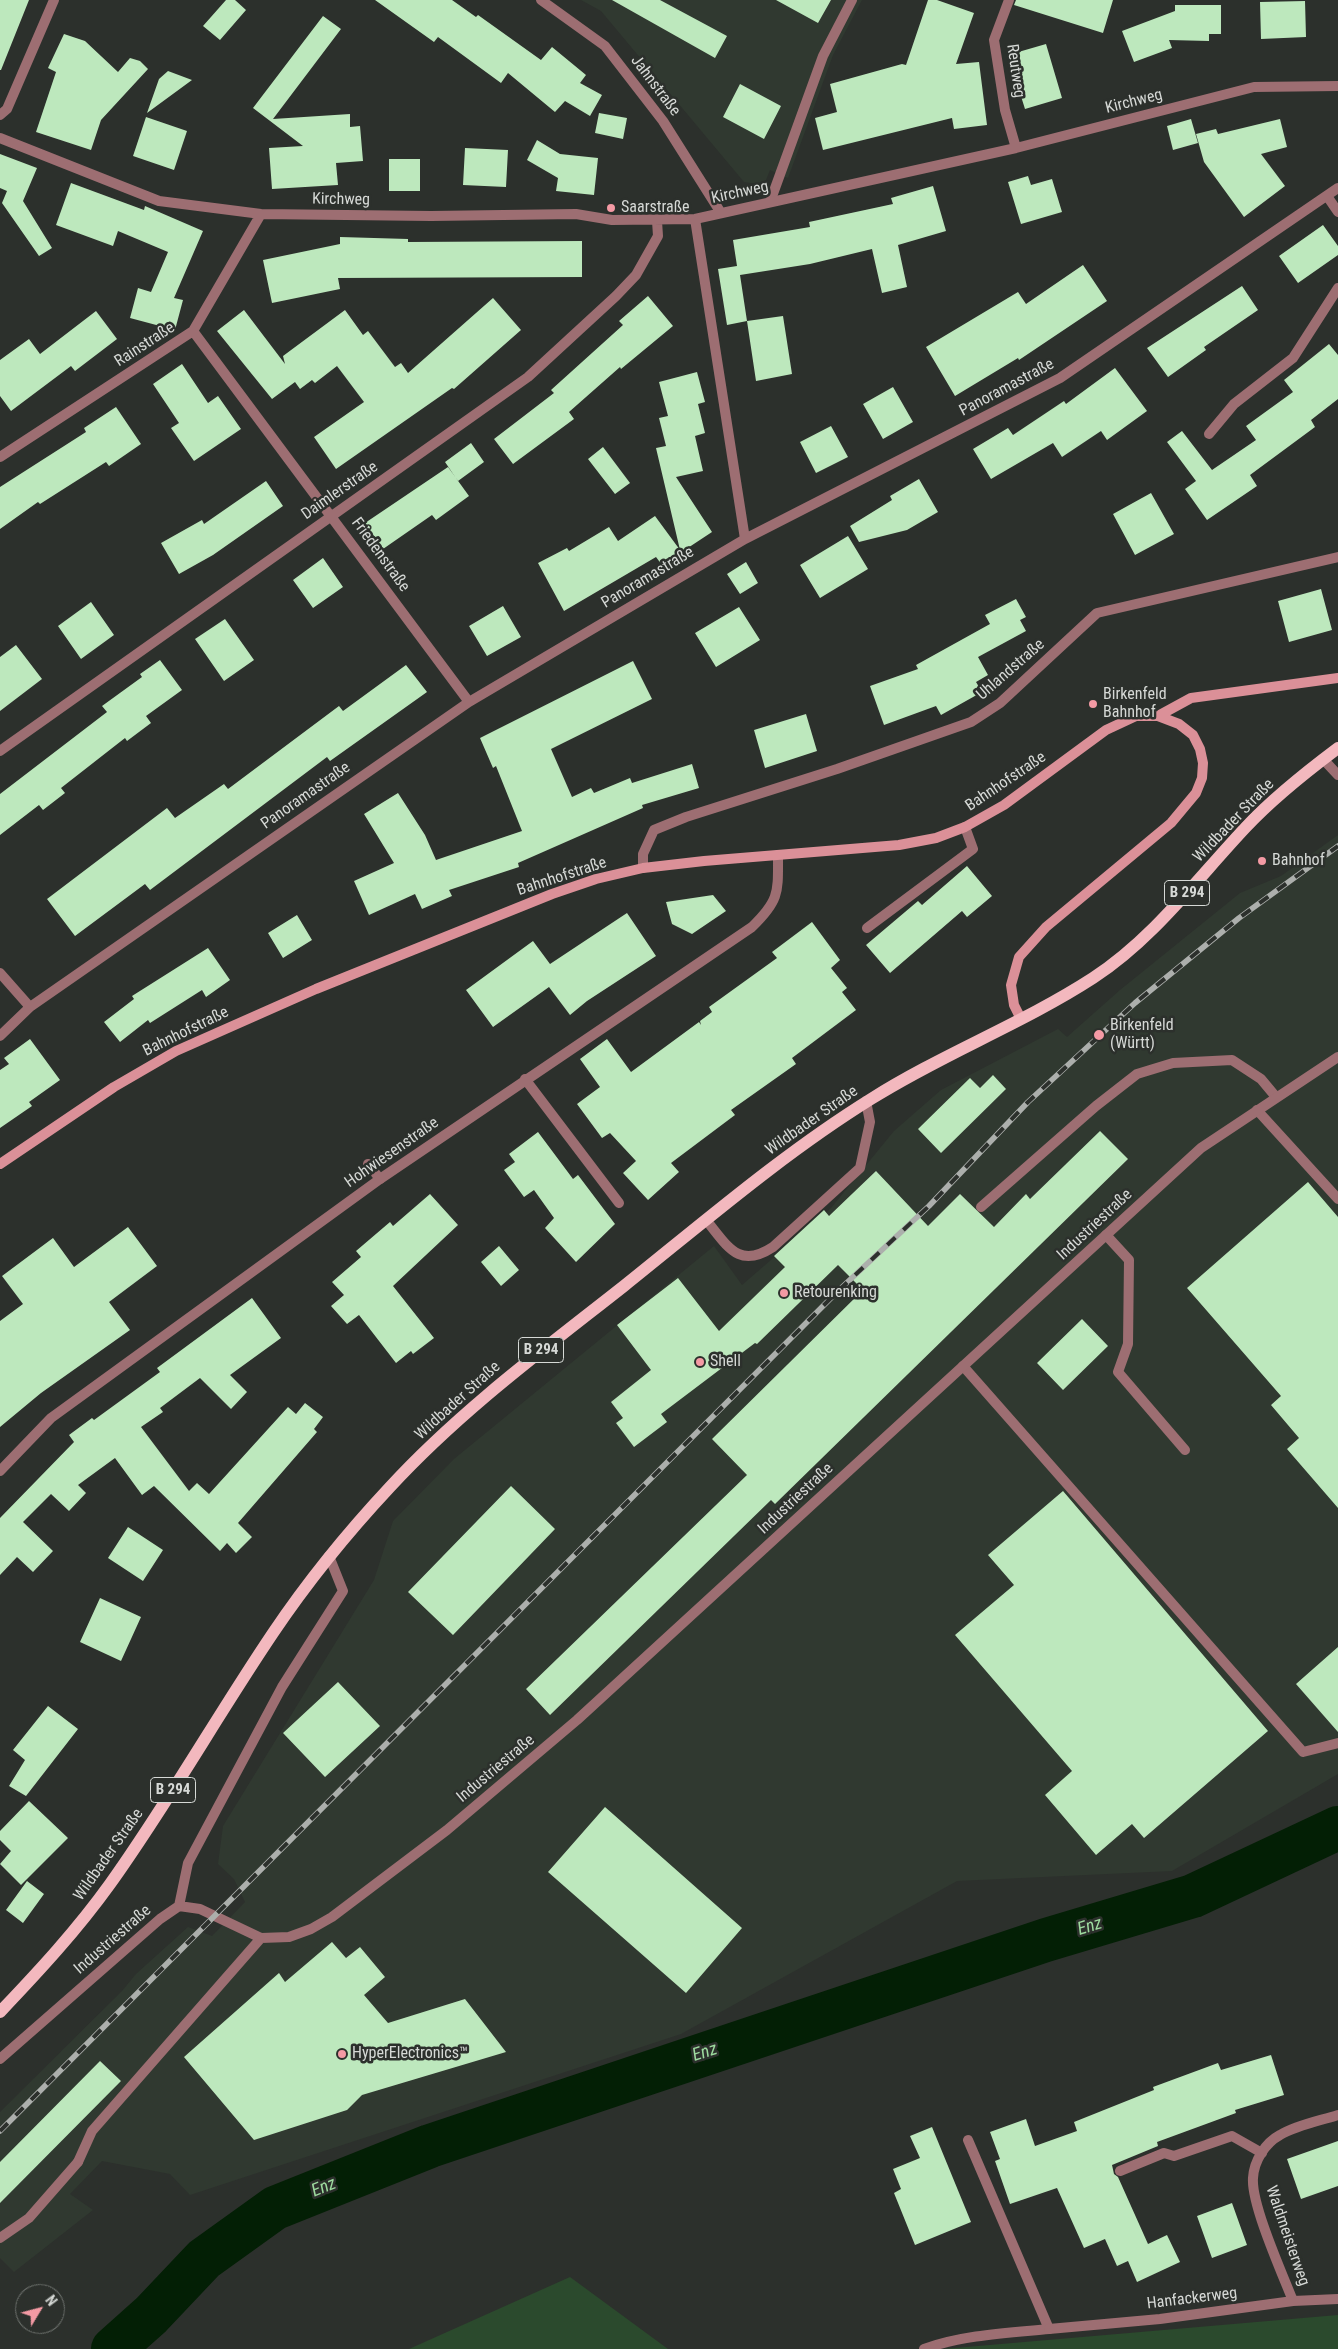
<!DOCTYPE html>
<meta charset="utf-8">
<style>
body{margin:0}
#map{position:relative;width:1338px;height:2349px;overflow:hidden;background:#2c302c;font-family:"Roboto Condensed",sans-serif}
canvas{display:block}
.north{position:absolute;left:15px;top:2284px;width:50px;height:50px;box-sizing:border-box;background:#2c302c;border:1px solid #707470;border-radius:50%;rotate:53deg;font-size:14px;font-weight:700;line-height:20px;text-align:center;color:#d6d9d6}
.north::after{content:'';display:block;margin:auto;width:18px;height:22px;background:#f49aa4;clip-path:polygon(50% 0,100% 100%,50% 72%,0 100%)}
</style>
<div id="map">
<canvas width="1338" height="2349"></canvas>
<div class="north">N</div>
</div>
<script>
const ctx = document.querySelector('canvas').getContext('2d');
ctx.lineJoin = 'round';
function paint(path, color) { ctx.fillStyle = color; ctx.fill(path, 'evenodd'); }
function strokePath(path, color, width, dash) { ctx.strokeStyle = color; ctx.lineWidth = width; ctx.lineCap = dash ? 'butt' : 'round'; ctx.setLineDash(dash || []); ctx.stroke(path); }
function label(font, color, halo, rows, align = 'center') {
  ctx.font = font + ' "Roboto Condensed",sans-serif'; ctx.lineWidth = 5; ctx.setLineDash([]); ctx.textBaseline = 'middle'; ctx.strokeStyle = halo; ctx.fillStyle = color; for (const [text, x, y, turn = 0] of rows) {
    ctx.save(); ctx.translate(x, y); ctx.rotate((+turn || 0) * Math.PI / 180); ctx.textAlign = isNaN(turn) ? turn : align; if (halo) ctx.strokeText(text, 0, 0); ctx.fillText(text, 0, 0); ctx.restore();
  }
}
paint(new Path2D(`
 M 581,0 L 862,0 L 833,55 L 788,178 L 770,170 L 764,185 L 744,182 L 601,11 Z
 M 1338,835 L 1338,1774 L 1172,1871 L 957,1881 L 681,2034 L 190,2195 L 170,2174 L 102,2161 L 70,2194 L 93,2210 L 14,2272 L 0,2258 L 0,2112 L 122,1991 L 136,1974 L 188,1927 L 212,1936 L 245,1902 L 234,1879 L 218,1864 L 223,1826 L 374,1580 L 393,1521 L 454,1459 L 714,1246 L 742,1285 L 831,1208 L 894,1131 L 941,1090 L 1058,1029 L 1067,1037 L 1120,990 L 1240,893 L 1281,876 Z`), '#303930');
paint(new Path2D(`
 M 570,2277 L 668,2349 L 409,2349 Z
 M 1338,2315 L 1338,2349 L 943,2349 Z`), '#2b4a2d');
strokePath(new Path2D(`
 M 113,2349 L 151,2315 L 204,2259 L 275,2208 L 430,2146 L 1046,1940 L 1193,1896 L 1338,1828`), '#031f05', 44);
paint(new Path2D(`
 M 0,0 L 29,0 L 1,70 L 0,70 Z
 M 226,0 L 235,0 L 246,10 L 220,40 L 203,26 Z
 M 375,0 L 452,0 L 476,17 L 478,15 L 541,60 L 552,47 L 586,75 L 580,83 L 602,95 L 590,116 L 565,101 L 555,112 L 508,73 L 501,83 L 438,37 L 434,42 Z
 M 612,0 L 660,0 L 727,36 L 715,58 Z
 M 776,0 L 831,0 L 818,23 Z
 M 928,0 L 937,0 L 974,13 L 956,64 L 979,62 L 987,125 L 954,129 L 952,118 L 823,150 L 815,118 L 837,112 L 830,84 L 902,64 L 906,65 Z
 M 1016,0 L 1113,0 L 1103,33 L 1014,5 Z
 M 1305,1 L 1306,37 L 1261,39 L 1260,2 Z
 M 1175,5 L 1221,5 L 1221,34 L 1209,34 L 1209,41 L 1169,40 L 1172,48 L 1134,62 L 1122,31 L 1175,11 Z
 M 323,16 L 341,29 L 273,119 L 350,114 L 350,127 L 360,126 L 363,161 L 336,163 L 338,185 L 272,189 L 269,148 L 303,146 L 253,108 Z
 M 64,34 L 85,41 L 118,72 L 130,58 L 140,61 L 148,69 L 101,120 L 91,150 L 36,132 L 56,72 L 48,68 Z
 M 1046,44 L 1062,98 L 1025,109 L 1008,55 Z
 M 168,71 L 192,80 L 147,113 L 159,79 Z
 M 740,84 L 781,106 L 764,139 L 723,117 Z
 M 599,113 L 627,118 L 623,139 L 595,133 Z
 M 146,117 L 187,131 L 174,170 L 133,156 Z
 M 1191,119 L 1198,143 L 1173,150 L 1167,126 Z
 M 1280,119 L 1287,147 L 1261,154 L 1285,186 L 1244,217 L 1204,162 L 1196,134 L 1216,129 L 1218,134 Z
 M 537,140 L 560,154 L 598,158 L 594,195 L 556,191 L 558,178 L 527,160 Z
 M 465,148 L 508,150 L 506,187 L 463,185 Z
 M 0,154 L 37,168 L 23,201 L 52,248 L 39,256 L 2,203 L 7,191 L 0,188 Z
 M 389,159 L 420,159 L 420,191 L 389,191 Z
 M 1028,176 L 1031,185 L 1052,179 L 1062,212 L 1021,224 L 1008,182 Z
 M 71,183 L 144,210 L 145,206 L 203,231 L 174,298 L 183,300 L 175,330 L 130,318 L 138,288 L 151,292 L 168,252 L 118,231 L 113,246 L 56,225 Z
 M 933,186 L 946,231 L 898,245 L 907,287 L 882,293 L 872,249 L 810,264 L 740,275 L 747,321 L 727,325 L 718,269 L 737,266 L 733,240 L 810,227 L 809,222 L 893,204 L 891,198 Z
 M 1323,225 L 1338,246 L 1338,255 L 1298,283 L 1279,256 Z
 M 340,237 L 408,239 L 408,242 L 582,241 L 582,277 L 338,278 L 340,289 L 272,303 L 263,260 L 340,244 Z
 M 1083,265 L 1107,301 L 1019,360 L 1018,358 L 955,396 L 926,347 L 1018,292 L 1026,304 Z
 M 1242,286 L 1258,310 L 1204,347 L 1206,350 L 1168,377 L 1147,348 Z
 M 648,296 L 673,326 L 621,369 L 620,367 L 569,412 L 574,419 L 513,464 L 494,439 L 554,393 L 551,390 L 623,325 L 619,321 Z
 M 493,298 L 521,330 L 454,389 L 452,388 L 336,469 L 314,437 L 364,402 L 337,366 L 315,383 L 312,380 L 300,389 L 295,382 L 272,399 L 217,331 L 244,310 L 285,364 L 283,356 L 345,310 L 363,335 L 368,331 L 395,367 L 401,363 L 408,373 Z
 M 96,311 L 117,339 L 75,371 L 71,366 L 11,411 L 0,396 L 0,360 L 29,339 L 40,354 Z
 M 783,316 L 792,374 L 756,381 L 747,321 Z
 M 1329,344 L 1338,355 L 1338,399 L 1311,420 L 1315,427 L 1250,475 L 1257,486 L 1207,520 L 1185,489 L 1196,481 L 1167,442 L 1182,431 L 1212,470 L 1256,440 L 1246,426 L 1293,392 L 1284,380 Z
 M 182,364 L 208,403 L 218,396 L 241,429 L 194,461 L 171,428 L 179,423 L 153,384 Z
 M 1115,368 L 1147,411 L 1107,440 L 1101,431 L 1062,457 L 1053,443 L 991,479 L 973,449 L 1008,428 L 1013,435 L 1064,401 L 1066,404 Z
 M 697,372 L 705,402 L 698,404 L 705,433 L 695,436 L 703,471 L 676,477 L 712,532 L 662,565 L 656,557 L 564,611 L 538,563 L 567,548 L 569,551 L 609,527 L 618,541 L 655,516 L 680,550 L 656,448 L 666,446 L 659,418 L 668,416 L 659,382 Z
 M 893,387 L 913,422 L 883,439 L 863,404 Z
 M 116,407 L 141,444 L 109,466 L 106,462 L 40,504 L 38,502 L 0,529 L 0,487 L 86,432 L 84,428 Z
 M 831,426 L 848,457 L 816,473 L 800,442 Z
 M 471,443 L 484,462 L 458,481 L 445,462 Z
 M 603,447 L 630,483 L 615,494 L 588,459 Z
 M 448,467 L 469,496 L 436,520 L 432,515 L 383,549 L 365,523 Z
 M 919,479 L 938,512 L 907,530 L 859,542 L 850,526 L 892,500 L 890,496 Z
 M 266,481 L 283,506 L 213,555 L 179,574 L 161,543 L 202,520 L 204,524 Z
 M 1151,493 L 1174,534 L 1135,555 L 1113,514 Z
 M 848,536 L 868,569 L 820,598 L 800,565 Z
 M 323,558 L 343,587 L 313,608 L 293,580 Z
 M 746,562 L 758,583 L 740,594 L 727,574 Z
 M 1321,589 L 1332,630 L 1289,642 L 1278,601 Z
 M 1016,599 L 1026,617 L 1020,620 L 1026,631 L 978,657 L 988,675 L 976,682 L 982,692 L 941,715 L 936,706 L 884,725 L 870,686 L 918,669 L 916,665 L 990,624 L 985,615 Z
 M 91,602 L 114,635 L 81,659 L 58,626 Z
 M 503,606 L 521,637 L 487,656 L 469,626 Z
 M 739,607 L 760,640 L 716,667 L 695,633 Z
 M 225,619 L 254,660 L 224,681 L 195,639 Z
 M 16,645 L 42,679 L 0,711 L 0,657 Z
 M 160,660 L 182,690 L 146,716 L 151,723 L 127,741 L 125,738 L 61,788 L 65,793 L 43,810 L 39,805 L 0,835 L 0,794 L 107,712 L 102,706 L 142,677 L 140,674 Z
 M 633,661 L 652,699 L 551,749 L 572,797 L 591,788 L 594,793 L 630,778 L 632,783 L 692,764 L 699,788 L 642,805 L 643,808 L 518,863 L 519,867 L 449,890 L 452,896 L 422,909 L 415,894 L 369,915 L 354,881 L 394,863 L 364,814 L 398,793 L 425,835 L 436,860 L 522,831 L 496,766 L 493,768 L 480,738 Z
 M 406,665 L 427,692 L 330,761 L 327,757 L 150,890 L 145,884 L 75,936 L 47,899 L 167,808 L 175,818 L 224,784 L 228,789 L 339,706 L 343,711 Z
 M 806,714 L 817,751 L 765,768 L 754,730 Z
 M 967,866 L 992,896 L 967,917 L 962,911 L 890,973 L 866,945 L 918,901 L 922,905 Z
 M 713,895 L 726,911 L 692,934 L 672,924 L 666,902 Z
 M 627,913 L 656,956 L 587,1001 L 570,1015 L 549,987 L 493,1027 L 466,990 L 533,941 L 550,964 Z
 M 297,915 L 312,940 L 283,958 L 268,933 Z
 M 812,922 L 840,960 L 831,968 L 847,988 L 842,992 L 856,1010 L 792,1058 L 796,1064 L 731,1110 L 735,1115 L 671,1163 L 679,1172 L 648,1200 L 623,1173 L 636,1161 L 610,1133 L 602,1138 L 577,1104 L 600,1087 L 580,1059 L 607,1039 L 631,1072 L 699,1022 L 701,1025 L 700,1021 L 712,1012 L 709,1007 L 777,958 L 772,952 Z
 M 208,948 L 230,980 L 206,997 L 202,990 L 150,1023 L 148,1020 L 120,1042 L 104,1022 L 134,999 L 132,996 Z
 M 30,1039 L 60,1080 L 29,1102 L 32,1106 L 0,1128 L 0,1070 L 9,1064 L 4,1058 Z
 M 993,1075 L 1006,1089 L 941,1153 L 918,1129 L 970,1078 L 980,1088 Z
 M 1100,1131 L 1128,1159 L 775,1504 L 771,1500 L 550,1715 L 526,1689 L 747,1475 L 712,1439 L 863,1290 L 838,1265 L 757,1344 L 755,1343 L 661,1414 L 667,1422 L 634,1447 L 616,1423 L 623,1418 L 611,1402 L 651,1370 L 617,1325 L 678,1278 L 719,1331 L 785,1267 L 774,1256 L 824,1210 L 829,1216 L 876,1171 L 928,1226 L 960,1194 L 994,1227 L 1026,1194 L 1030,1199 Z
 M 538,1132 L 573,1179 L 578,1175 L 615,1224 L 576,1262 L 545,1228 L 554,1218 L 534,1190 L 524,1197 L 504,1170 L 515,1162 L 509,1154 Z
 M 1308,1182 L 1338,1217 L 1338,1508 L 1287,1449 L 1299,1438 L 1271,1405 L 1281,1396 L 1187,1288 Z
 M 430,1194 L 458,1225 L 393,1286 L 434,1338 L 413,1354 L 411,1351 L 396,1363 L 359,1315 L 347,1324 L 331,1306 L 344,1295 L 332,1282 L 361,1257 L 356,1251 L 390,1222 L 393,1226 Z
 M 128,1227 L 157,1266 L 109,1302 L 130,1330 L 41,1393 L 0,1427 L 0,1321 L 23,1304 L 2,1276 L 53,1238 L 74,1267 Z
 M 499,1246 L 519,1270 L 501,1286 L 481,1262 Z
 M 252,1298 L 281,1338 L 230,1375 L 247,1392 L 231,1409 L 200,1378 L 160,1408 L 163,1412 L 141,1427 L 189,1491 L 197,1483 L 209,1494 L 288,1407 L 296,1414 L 305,1403 L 323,1417 L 314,1429 L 317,1432 L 238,1523 L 252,1537 L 236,1553 L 227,1543 L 220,1551 L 154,1486 L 142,1495 L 115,1458 L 78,1485 L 86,1493 L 69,1511 L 51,1494 L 23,1522 L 53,1551 L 33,1572 L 17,1557 L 0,1575 L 0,1518 L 74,1442 L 69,1435 L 92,1418 L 94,1420 L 160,1372 L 157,1368 Z
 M 1082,1319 L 1108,1346 L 1063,1390 L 1037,1363 Z
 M 511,1486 L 555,1529 L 453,1635 L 408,1592 Z
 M 1063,1491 L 1268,1731 L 1144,1838 L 1132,1824 L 1096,1855 L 1045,1795 L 1072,1771 L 955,1635 L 1014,1585 L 988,1555 Z
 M 128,1527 L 163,1550 L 143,1581 L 108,1558 Z
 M 100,1598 L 141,1617 L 121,1661 L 80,1642 Z
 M 1338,1647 L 1338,1732 L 1296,1684 Z
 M 338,1682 L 380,1726 L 325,1777 L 283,1733 Z
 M 48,1706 L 78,1729 L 26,1796 L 9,1786 L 25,1760 L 13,1750 Z
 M 29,1801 L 68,1838 L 21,1885 L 0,1864 L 11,1851 L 0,1840 L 0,1831 Z
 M 605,1807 L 742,1928 L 686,1993 L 548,1872 Z
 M 27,1881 L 44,1894 L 23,1923 L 6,1910 Z
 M 332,1942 L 346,1958 L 360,1947 L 385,1977 L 364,1995 L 388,2023 L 465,1999 L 506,2052 L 362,2095 L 347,2110 L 254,2140 L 184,2057 L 279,1973 L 285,1982 Z
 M 1271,2055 L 1284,2095 L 1235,2110 L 1236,2113 L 1157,2142 L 1158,2146 L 1112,2165 L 1114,2174 L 1118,2177 L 1148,2244 L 1167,2235 L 1180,2262 L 1137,2282 L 1128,2261 L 1117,2266 L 1105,2239 L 1084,2248 L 1057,2188 L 1010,2204 L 995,2161 L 1000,2159 L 990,2132 L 1026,2119 L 1035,2146 L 1077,2131 L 1074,2122 L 1154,2090 L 1153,2087 L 1218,2063 L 1221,2070 Z
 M 100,2061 L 121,2081 L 0,2203 L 0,2162 Z
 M 932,2127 L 971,2222 L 915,2245 L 894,2193 L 901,2189 L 893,2169 L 920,2158 L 910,2136 Z
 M 1338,2141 L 1338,2186 L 1301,2199 L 1287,2159 Z
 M 1232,2203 L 1247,2245 L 1212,2258 L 1197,2216 Z`), '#bde8bd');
strokePath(new Path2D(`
 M 770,202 L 823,56 L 852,0
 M 867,928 L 973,849 L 965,827
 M 525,1079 L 619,1203
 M 1257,1110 L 1338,1199
 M 368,1164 L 380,1179
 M 981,1207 L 1096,1106 L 1137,1074 L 1173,1063 L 1232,1060 L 1261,1079 L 1276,1097
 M 706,1220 C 727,1245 738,1270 773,1247 L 860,1168 L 870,1122 L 866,1101
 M 1106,1235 L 1129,1260 L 1128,1344 L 1118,1372 L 1185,1450
 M 963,1366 L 1303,1752 L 1338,1743
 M 1120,2171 L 1164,2153 L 1174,2156 L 1232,2136 L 1262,2153
 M 0,2238 L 29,2218 L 78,2162
 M 924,2349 C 963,2335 1007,2333 1049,2329 L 968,2140`), '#9d6e72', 10);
strokePath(new Path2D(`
 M 541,0 L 605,46 L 663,121 L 721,213
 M 1009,0 L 994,40 L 1005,110 L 1016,148
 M 0,115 L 7,109 L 54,0
 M 0,138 L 159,201 L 261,214 L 431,216 L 576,214 L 612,220 L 695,219 L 1016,148 L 1254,87 L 1338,86
 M 1327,196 L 1338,212
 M 695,219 L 745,539
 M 193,331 L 469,702
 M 1209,434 L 1234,404 L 1293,358 L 1338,288
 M 0,457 L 193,331 L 261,214
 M 0,751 L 528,377 L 616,296 L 636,275 L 658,236 L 657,221
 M 1323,759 L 1338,775
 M 643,868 L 643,854 L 654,830 L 686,817 L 837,769 L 971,722 L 1000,703 L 1097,613 L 1338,557
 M 0,973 L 30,1007
 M 0,1036 L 30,1007 L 469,702 L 745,539 L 1060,378 L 1338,188
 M 0,1471 L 51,1418 L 380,1179 L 752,927 C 780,900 778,892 778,855
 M 179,1906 L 188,1863 L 282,1687 L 343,1591 L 329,1556
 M 0,2059 L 160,1919 L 179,1906 L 200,1909 L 261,1938 L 289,1937 L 311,1929 L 332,1917 L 447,1830 L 577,1720 L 1201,1148 L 1338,1057
 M 78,2162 L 92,2131 L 261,1938
 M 1293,2301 C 1282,2273 1251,2204 1253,2178 C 1254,2161 1265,2143 1280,2135 C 1297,2125 1319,2121 1338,2115
 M 1049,2329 L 1160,2319 L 1293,2301 L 1338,2299`), '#9d6e72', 10);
strokePath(new Path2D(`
 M 1158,716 L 1191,698 L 1338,678
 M 0,1164 L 114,1087 L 176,1051 L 316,989 L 552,894 L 596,879 L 643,868 L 704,861 L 899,845 L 936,838 L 965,827 L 1004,805 L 1106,730 L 1136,716 L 1158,716 L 1179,724 L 1193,735 L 1200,749 L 1203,763 L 1202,778 L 1196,793 L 1171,823 L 1046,927 L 1019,957 L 1011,985 L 1014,1005 L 1021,1019`), '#db9098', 10);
strokePath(new Path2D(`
 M 0,2012 C 39,1971 77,1930 110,1884 C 168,1803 217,1716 273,1633 C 308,1581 348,1532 390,1487 C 460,1411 544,1349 624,1286 C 704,1222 784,1153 871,1099 C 942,1054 1022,1024 1093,978 C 1153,939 1197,879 1246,827 C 1273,798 1306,772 1338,748`), '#f3b8be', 12);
const rail = new Path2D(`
 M 0,2131 L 839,1290 L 929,1206 L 1028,1102 L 1135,1003 L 1239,918 L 1338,846`);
strokePath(rail, '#acafac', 5.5);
strokePath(rail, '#2c302c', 4, [11]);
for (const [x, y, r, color] of [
 [611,208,5,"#f49aa4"],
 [1093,704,5,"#f49aa4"],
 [1262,861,5,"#f49aa4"],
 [1099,1035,6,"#f49aa4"],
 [784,1293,5,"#f49aa4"],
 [700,1362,5,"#f49aa4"],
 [342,2054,5,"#f49aa4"]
]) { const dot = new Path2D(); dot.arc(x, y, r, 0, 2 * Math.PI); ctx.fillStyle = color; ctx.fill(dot); strokePath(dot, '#2c302c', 2); }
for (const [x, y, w] of [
 [1187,893,45],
 [541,1350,45],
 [173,1790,45]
]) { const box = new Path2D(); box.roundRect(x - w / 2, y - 12.5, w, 25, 4); ctx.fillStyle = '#2c302c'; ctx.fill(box); strokePath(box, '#d6d9d6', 1); }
label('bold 15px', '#d6d9d6', null, [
 ["B 294",1187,893],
 ["B 294",541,1350],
 ["B 294",173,1790]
]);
label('16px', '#d6d9d6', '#2c302c', [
 ["Reutweg",1015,71,82],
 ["Jahnstraße",655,86,53],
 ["Kirchweg",1134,102,-14],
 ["Kirchweg",740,193,-12],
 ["Kirchweg",341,200,1],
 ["Rainstraße",145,345,-33],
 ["Panoramastraße",1007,388,-28],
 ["Daimlerstraße",340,491,-35],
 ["Friedenstraße",380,555,54],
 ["Panoramastraße",648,578,-31],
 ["Uhlandstraße",1011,670,-41],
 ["Bahnhofstraße",1006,782,-34],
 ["Panoramastraße",306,796,-35],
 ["Wildbader Straße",1234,821,-46],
 ["Bahnhofstraße",562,877,-18],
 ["Bahnhofstraße",186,1032,-26],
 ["Wildbader Straße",812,1121,-35],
 ["Hohwiesenstraße",392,1153,-35],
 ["Industriestraße",1095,1225,-43],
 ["Wildbader Straße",458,1401,-42],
 ["Industriestraße",796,1499,-43],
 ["Industriestraße",496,1769,-40],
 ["Wildbader Straße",109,1855,-55],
 ["Industriestraße",113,1940,-41],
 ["Waldmeisterweg",1287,2236,71],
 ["Hanfackerweg",1192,2299,-7]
]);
label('16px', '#d6d9d6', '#2c302c', [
 ["Saarstraße",621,208],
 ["Birkenfeld",1103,695],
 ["Bahnhof",1103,713],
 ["Bahnhof",1272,861],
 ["Birkenfeld",1110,1026],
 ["(Württ)",1110,1044],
 ["Retourenking",794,1293],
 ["Shell",710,1362],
 ["HyperElectronics™",352,2054]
], 'left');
label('italic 18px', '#9edb9f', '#2c302c', [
 ["Enz",1090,1927,-17],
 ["Enz",705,2053,-18],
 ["Enz",324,2188,-22]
]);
</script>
